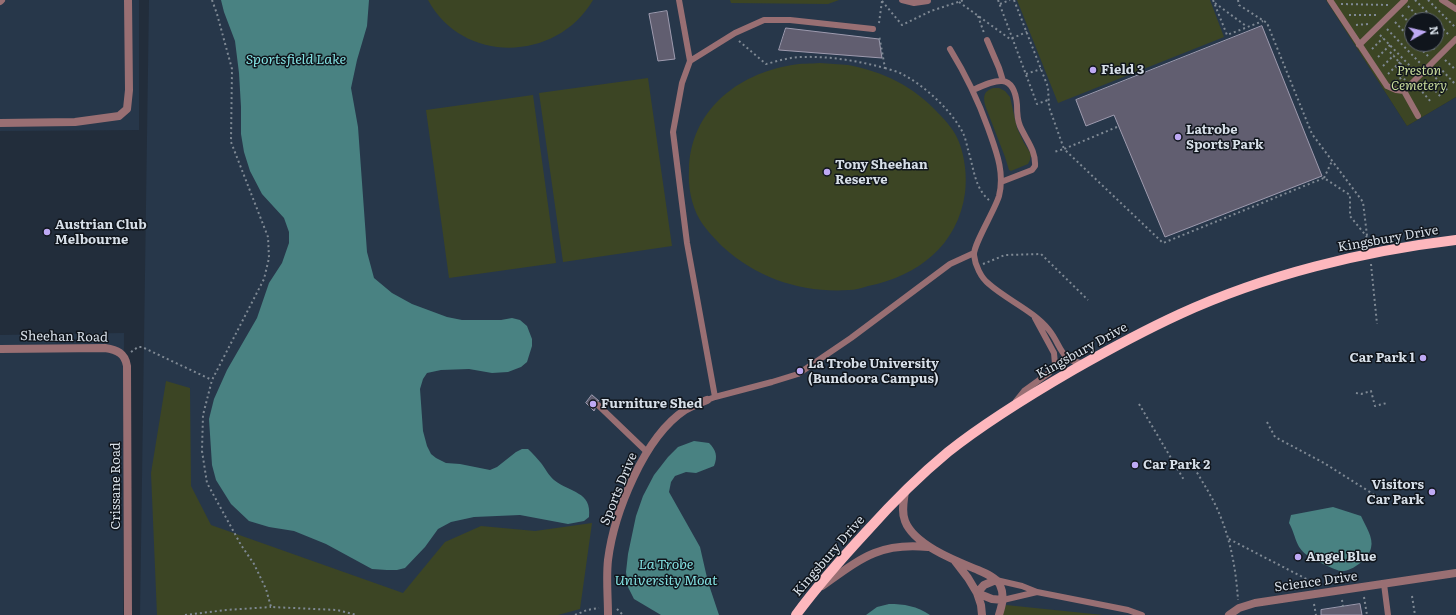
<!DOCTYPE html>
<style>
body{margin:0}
#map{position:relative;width:1456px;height:615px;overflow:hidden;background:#222d3b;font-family:Literata,serif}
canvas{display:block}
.north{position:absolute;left:1404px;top:12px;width:40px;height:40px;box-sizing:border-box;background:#10151c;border:1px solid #60666e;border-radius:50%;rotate:82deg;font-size:11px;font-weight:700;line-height:16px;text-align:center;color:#d7dfe8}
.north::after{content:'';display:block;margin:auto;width:14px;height:18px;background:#bea9f4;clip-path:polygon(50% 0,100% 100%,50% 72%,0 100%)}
</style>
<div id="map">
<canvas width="1456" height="615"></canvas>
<div class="north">N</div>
</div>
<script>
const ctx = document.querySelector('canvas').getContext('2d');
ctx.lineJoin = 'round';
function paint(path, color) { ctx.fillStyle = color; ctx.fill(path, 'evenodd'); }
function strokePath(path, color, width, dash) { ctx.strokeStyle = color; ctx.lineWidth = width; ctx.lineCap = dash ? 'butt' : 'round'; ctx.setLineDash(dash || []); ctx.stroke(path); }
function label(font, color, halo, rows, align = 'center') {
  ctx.font = font + ' Literata,serif'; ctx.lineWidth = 3; ctx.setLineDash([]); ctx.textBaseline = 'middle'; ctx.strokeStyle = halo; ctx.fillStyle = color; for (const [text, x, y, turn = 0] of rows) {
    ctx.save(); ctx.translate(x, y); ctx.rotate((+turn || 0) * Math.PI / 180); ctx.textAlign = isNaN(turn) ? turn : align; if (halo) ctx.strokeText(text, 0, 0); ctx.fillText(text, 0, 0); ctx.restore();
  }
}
paint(new Path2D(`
 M 0,0 L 139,0 L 139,130 L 0,131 Z
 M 149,0 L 1326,0 L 1407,126 L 1456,97 L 1456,615 L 140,615 Z
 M 124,333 L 123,615 L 0,615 L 0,335 Z`), '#27374a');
paint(new Path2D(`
 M 428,0 L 593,0 C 557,62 463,65 428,0 Z
 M 730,0 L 839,0 L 828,4 L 731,3 Z
 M 1017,0 L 1210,0 L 1224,37 L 1058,103 Z
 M 1326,0 L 1456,0 L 1456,97 L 1407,126 ZM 1412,20 L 1436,20 L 1436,44 L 1412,44 Z
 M 820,63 C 829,64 839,64 848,65 C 882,71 915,87 938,113 C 946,121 955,131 959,142 C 965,158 967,176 965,193 C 958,245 918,276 868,286 C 862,288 855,290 849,290 C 803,293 758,279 723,247 C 715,239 706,230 700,220 C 691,205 688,186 689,170 C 690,111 737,74 792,65 C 801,63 810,64 820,63 Z
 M 648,78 L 672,246 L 563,262 L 539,93 Z
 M 993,88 L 999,88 L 1005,91 L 1010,97 L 1017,128 L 1024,143 L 1031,154 L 1030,160 L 1028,164 L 1011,171 L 1009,170 L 1005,157 L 985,105 C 983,96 984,91 993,88 Z
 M 533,95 L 556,263 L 449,278 L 426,110 Z
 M 166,381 L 190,388 L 191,486 L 211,525 L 403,593 L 445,542 L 481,526 L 535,531 L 592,523 L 580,609 L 558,615 L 157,615 L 151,473 Z
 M 1006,605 L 1103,615 L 1002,615 Z`), '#3c4524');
paint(new Path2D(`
 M 221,0 L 369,0 L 367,26 L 357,60 L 351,88 L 358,127 L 367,252 L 374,278 L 392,293 L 412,304 L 447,317 L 462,320 L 501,320 L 512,318 L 520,320 L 527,326 L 532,339 L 532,346 L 527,362 L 521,367 L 508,372 L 492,373 L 469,369 L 441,370 L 427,373 L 423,379 L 420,389 L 423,431 L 427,446 L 431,454 L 436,458 L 446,463 L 460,464 L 490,470 L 497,467 L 516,452 L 522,449 L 528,449 C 533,454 537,458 541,463 C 545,468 549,476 554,480 C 570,493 592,491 589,517 L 584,521 L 568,524 L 520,515 L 474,517 L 451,522 L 438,529 L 425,547 L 405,568 L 397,570 L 387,570 L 372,569 L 326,544 L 294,531 L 269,527 L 249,521 L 231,504 L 216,480 L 212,465 L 209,419 L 214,399 L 227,370 L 257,318 L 269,283 L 282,263 L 289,243 L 289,232 L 284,218 L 262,194 L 250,171 L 244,152 L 241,134 L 241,107 L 239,73 L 235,41 L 224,12 Z
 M 694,441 L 709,443 C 716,450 718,456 714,466 L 696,473 L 686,472 L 675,476 L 671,482 L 669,492 L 700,547 L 708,582 L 719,615 L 661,615 L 634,599 L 628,587 L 626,572 L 628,554 L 636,516 L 643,496 L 654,475 L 668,457 L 678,447 Z
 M 1333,507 L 1361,516 C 1365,525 1374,538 1371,548 C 1369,558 1352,572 1341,571 C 1337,571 1310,558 1307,555 C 1295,547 1296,535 1289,523 L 1291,515 Z
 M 889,604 C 904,604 917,606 930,615 L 866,615 L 877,607 Z`), '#498282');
const building = new Path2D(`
 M 667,11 L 675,59 L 658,61 L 649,14 Z
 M 1262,26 L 1322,176 L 1165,237 L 1114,115 L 1086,126 L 1076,100 Z
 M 786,28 L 879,39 L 882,58 L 779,50 Z
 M 592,395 L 599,401 L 596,401 L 594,404 L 595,409 L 594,411 L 586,403 Z
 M 1360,604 L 1362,615 L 1321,615 L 1321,610 Z`);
paint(building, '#615e70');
strokePath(building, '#9e9baf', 1);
strokePath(new Path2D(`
 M 212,0 L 217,14 L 232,69 L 231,142 L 268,237 L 269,258 L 264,279 L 212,380 L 203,415 L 202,451 L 207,483 L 241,545 L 254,564 L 266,589 L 271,607 L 337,610 L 357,615
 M 998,0 L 1037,104 L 1048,100
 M 1014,0 L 1048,87 L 1049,107 L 1064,149 L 1054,152
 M 1213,0 L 1227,35 L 1263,21
 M 1238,0 L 1239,5 L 1267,23 L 1312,134 L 1363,202 L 1368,244
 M 1415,0 L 1435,20
 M 1428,0 L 1456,28
 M 882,1 L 902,25 L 931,11 L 964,0
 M 959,2 L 1010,39 L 1027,32
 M 1215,3 L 1246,26
 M 1000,4 L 1010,0
 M 1341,4 L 1389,5
 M 1408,6 L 1421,20
 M 1349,15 L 1379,15
 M 1402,15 L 1412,26
 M 978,16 L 984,33
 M 1395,22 L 1412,40
 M 1436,22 L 1450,36
 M 879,23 L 882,1
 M 1356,25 L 1368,24
 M 1387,29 L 1420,63
 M 1380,35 L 1414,70
 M 1436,36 L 1443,43
 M 739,41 L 766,64 C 778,61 790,57 802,57 C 830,56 858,61 885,68 L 879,35
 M 1416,44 L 1429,57
 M 1430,44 L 1435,50
 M 1372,49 L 1383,38
 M 1390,52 L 1410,74
 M 1378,57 L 1390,45
 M 1445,60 L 1456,70
 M 1383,66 L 1394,55
 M 1396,66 L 1405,80
 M 1439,67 L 1456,85
 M 885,68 C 890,70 897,71 902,74 C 924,85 952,111 963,133 C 966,139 967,147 969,153 C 974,170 975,188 989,200
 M 1026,74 L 1041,69
 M 1388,74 L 1400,62
 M 1432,74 L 1449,92
 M 1425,80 L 1441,97
 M 1395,81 L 1403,77
 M 1419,88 L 1431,102
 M 1117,127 L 1064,149 L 1163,243 L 1324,178 L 1350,195 L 1350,216 L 1367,237
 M 1324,178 L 1332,161
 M 983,264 L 1005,255 L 1041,254 L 1088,300
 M 1371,264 L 1377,324
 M 131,352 L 138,347 L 142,347 L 212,380
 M 1356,393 L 1361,394 L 1371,391 L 1375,406 L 1387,403
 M 1139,404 L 1184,480
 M 1267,422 L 1275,437 L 1324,463 L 1381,499
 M 1192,464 C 1201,480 1212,496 1219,513 C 1231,541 1236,570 1238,600
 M 1229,539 L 1318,585
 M 1412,596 L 1415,615
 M 1364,597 L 1367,615
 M 1342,600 L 1343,607
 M 1314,604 L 1316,615
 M 617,609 L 623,615
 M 185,615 L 226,610 L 271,607
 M 575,615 L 587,610 L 599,608`), '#7f8994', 2, [2, 3]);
strokePath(new Path2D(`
 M 679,0 L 690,61 L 682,83 L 673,132 L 687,243 L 715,397
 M 902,0 L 914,3 L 928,1
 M 1330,0 L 1387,86 L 1396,90 L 1404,91
 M 1442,0 L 1456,9
 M 987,40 L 999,68 L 1003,81
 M 1359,45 L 1405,0
 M 950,49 C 966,75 978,100 988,128 C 996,151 1005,172 999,196 C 995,210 973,245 974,255 C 975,265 981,278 989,284 C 1007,300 1034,311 1049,330 C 1062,346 1060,362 1084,363
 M 690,61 L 735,33 L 764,20 L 790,20 L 873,29
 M 973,90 C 995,80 1014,71 1017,105 C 1017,113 1017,119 1020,126 C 1026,140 1036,150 1035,166 L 1032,170 L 1001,182
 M 1418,116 L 1404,91 L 1456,39
 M 707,400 L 715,397 L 772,382 L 798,374 L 851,338 L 950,264 L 974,253
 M 1016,401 L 1024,391 L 1049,373 L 1055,364 L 1054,353 L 1035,318
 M 598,405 L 647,452
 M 996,580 L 1022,586 L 1037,592 L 1128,610 L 1142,615
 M 1384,584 L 1388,615
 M 1003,600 L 1037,592`), '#996f73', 6);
strokePath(new Path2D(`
 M 0,1 L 1,0
 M 0,123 L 75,122 L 119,116 L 127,109 L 129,90 L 128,0
 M 0,349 L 105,348 C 117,350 125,353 127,366 L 128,615
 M 905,491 C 904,501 901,511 905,521 C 914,545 956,561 978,570 C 985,573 997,578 1000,585 C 1005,596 1002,605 999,615
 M 955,561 L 968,578 L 977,593 L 992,599 L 1003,600
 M 822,586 C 860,559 879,542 928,547
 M 608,615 C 608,597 606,578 608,560 C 614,513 644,437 685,410 C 691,406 700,403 707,400
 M 982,615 L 981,605 L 977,593 L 984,585 L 996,580
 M 1229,615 L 1239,608 L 1255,603 L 1456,573`), '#996f73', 8);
strokePath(new Path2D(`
 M 796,615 C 818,585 842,558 867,531 C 892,503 919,476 948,452 C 987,421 1030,395 1073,370 C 1108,350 1143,331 1180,314 C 1265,275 1363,251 1456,240`), '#fdb7bd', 10);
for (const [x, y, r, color] of [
 [1093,70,4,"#bea9f4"],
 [1178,137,4,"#bea9f4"],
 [827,172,4,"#bea9f4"],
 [47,232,4,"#bea9f4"],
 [1423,358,4,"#bea9f4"],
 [800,371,4,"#bea9f4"],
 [593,404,4,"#bea9f4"],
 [1135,465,4,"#bea9f4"],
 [1432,492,4,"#bea9f4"],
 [1298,557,4,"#bea9f4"]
]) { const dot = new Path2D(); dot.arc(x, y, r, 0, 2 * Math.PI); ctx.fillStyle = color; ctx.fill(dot); strokePath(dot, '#10151c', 1.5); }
label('bold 13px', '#d7dfe8', '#10151c', [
 ["Field 3",1101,70],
 ["Latrobe",1186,130],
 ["Sports Park",1186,145],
 ["Tony Sheehan",835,165],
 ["Reserve",835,180],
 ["Austrian Club",55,225],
 ["Melbourne",55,240],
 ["Car Park 1",1415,358,"right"],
 ["La Trobe University",808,364],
 ["(Bundoora Campus)",808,379],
 ["Furniture Shed",601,404],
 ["Car Park 2",1143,465],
 ["Visitors",1424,485,"right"],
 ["Car Park",1424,500,"right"],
 ["Angel Blue",1306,557]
], 'left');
label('italic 13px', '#cbde9c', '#10151c', [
 ["Preston",1419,71],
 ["Cemetery",1419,86]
]);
label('13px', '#d7dfe8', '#10151c', [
 ["Kingsbury Drive",1388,239,-10],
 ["Sheehan Road",64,337,1],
 ["Kingsbury Drive",1082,351,-29],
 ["Crissane Road",116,486,-90],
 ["Sports Drive",619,489,-68],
 ["Kingsbury Drive",829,556,-49],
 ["Science Drive",1316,582,-8]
]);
label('italic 14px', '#82e0e0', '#10151c', [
 ["Sportsfield Lake",296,60],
 ["La Trobe",666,565],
 ["University Moat",666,581]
]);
</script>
